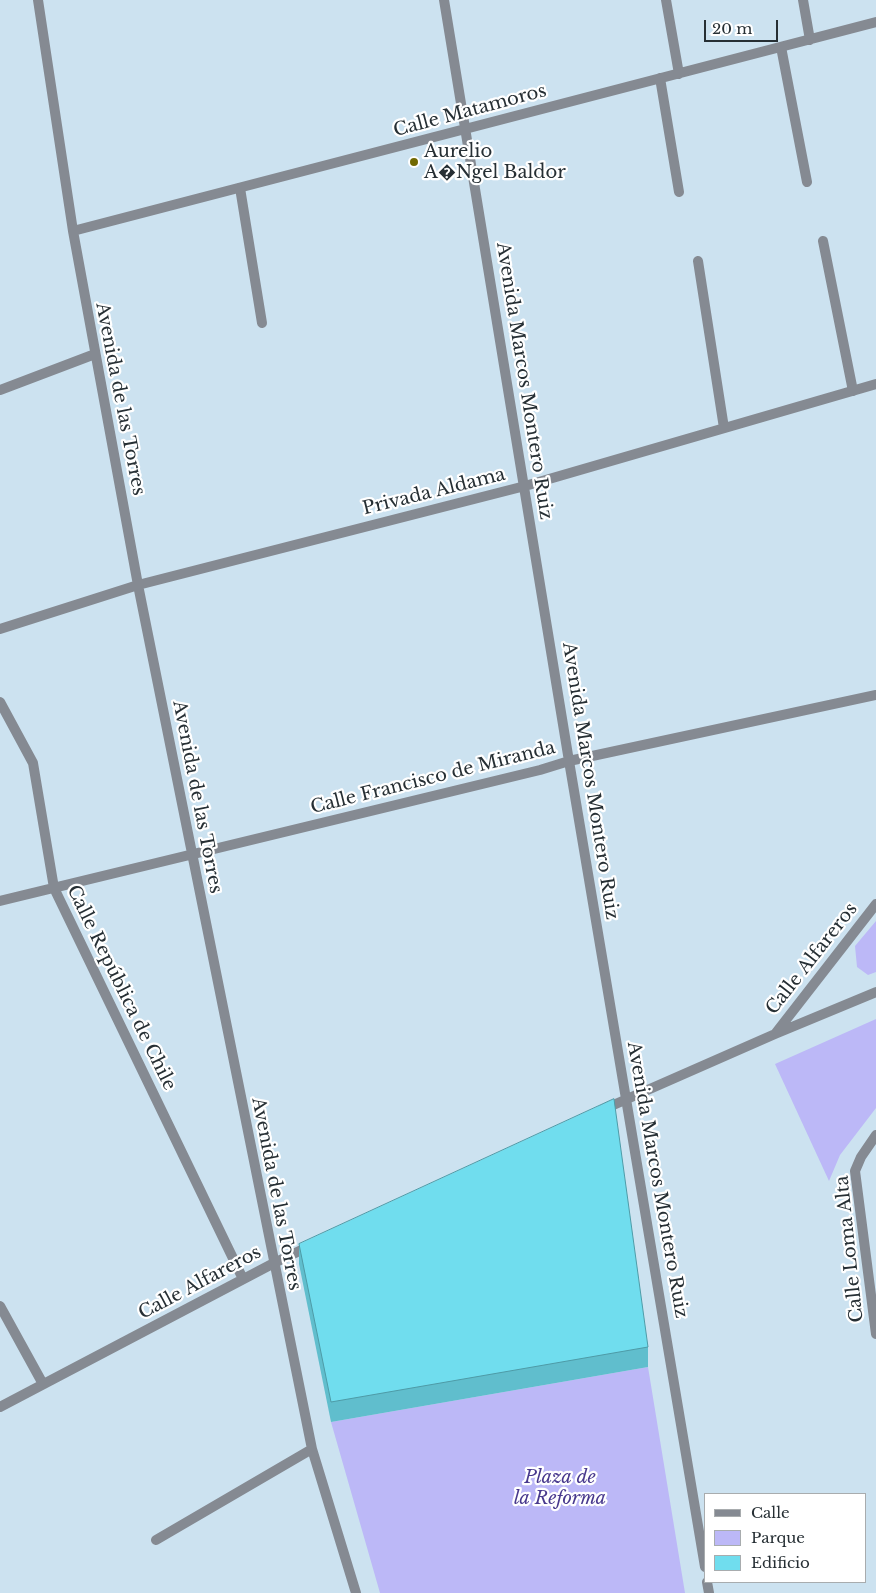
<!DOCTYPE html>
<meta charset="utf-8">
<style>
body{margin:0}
#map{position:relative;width:876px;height:1593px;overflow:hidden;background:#cce2f0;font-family:"Libre Baskerville",serif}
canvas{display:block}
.legend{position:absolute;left:704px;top:1493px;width:162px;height:90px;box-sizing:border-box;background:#fff;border:1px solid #a8acae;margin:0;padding:6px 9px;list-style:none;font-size:15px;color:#262f34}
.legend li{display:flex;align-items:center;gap:10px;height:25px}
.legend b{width:25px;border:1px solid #a8acae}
.scale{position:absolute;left:704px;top:20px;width:74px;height:22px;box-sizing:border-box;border:2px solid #262f34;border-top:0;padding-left:6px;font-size:15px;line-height:18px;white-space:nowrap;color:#262f34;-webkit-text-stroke:4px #fff;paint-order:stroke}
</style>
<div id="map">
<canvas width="876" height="1593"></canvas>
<ul class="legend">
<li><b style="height:6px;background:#858a92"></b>Calle</li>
<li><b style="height:14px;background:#bcb8f7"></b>Parque</li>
<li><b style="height:14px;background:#70ddee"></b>Edificio</li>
</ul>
<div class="scale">20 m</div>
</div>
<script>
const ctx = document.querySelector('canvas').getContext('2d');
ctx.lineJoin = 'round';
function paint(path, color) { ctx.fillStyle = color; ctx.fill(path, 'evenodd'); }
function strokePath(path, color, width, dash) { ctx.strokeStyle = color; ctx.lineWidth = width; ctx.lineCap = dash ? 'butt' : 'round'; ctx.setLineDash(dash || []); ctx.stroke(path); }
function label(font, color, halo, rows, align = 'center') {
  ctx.font = font + ' "Libre Baskerville",serif'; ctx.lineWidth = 4.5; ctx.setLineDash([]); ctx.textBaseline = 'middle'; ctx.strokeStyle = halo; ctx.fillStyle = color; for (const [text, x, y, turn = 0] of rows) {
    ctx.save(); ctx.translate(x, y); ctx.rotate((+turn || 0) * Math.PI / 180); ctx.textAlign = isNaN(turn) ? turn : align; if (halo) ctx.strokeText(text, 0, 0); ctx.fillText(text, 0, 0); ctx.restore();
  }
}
paint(new Path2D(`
 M 876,921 L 876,972 L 868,975 L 857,967 L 855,946 Z
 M 876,1019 L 876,1108 L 840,1155 L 829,1181 L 775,1064 Z
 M 648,1367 L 685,1593 L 380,1593 L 331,1422 Z`), '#bcb8f7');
strokePath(new Path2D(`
 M 240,188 L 262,323`), '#858a92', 10);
strokePath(new Path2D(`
 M 38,0 L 73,231 L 138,585 L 312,1449 L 356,1593
 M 444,0 L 569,761 L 705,1567
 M 666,0 L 679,74
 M 803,0 L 810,40
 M 781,47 L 807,182
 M 660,78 L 679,192
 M 73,231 L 876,22
 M 823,241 L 853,391
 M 698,261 L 724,428
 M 0,390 L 95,354
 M 0,629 L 138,585 L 525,486 L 876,384
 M 0,702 L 33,763 L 54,888 L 243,1279
 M 0,901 L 540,770 L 569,761 L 876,695
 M 775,1034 L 876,904
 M 602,1110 L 775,1034 L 876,992
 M 876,1135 L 861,1157 L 855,1171 L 876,1334
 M 0,1306 L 43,1384
 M 0,1407 L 274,1263 L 310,1246
 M 156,1540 L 312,1449
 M 707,1582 L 709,1593`), '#858a92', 10);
paint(new Path2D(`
 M 299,1244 L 648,1347 L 648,1367 L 331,1422 L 299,1264 Z`), '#60becd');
const building = new Path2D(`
 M 614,1099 L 648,1347 L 331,1402 L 299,1244 Z`);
paint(building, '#70ddee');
strokePath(building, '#4e9ba7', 1);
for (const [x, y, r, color] of [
 [414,162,5,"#716902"]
]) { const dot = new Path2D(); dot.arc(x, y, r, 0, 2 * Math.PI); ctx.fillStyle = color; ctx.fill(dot); strokePath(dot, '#fff', 2); }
label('18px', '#262f34', '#fff', [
 ["Calle Matamoros",470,111,-15],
 ["Avenida Marcos Montero Ruiz",524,381,81],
 ["Avenida de las Torres",120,399,79],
 ["Privada Aldama",434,492,-14],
 ["Calle Francisco de Miranda",433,778,-14],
 ["Avenida Marcos Montero Ruiz",590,781,81],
 ["Avenida de las Torres",197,797,79],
 ["Calle Alfareros",812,959,-52],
 ["Calle República de Chile",121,988,64],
 ["Avenida Marcos Montero Ruiz",657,1180,80],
 ["Avenida de las Torres",276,1194,79],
 ["Calle Loma Alta",850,1249,-96],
 ["Calle Alfareros",200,1283,-28]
]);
label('18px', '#262f34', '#fff', [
 ["Aurelio",424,152],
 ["A�Ngel Baldor",424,173]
], 'left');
label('italic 18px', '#48398d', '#fff', [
 ["Plaza de",560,1478],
 ["la Reforma",560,1499]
]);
</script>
